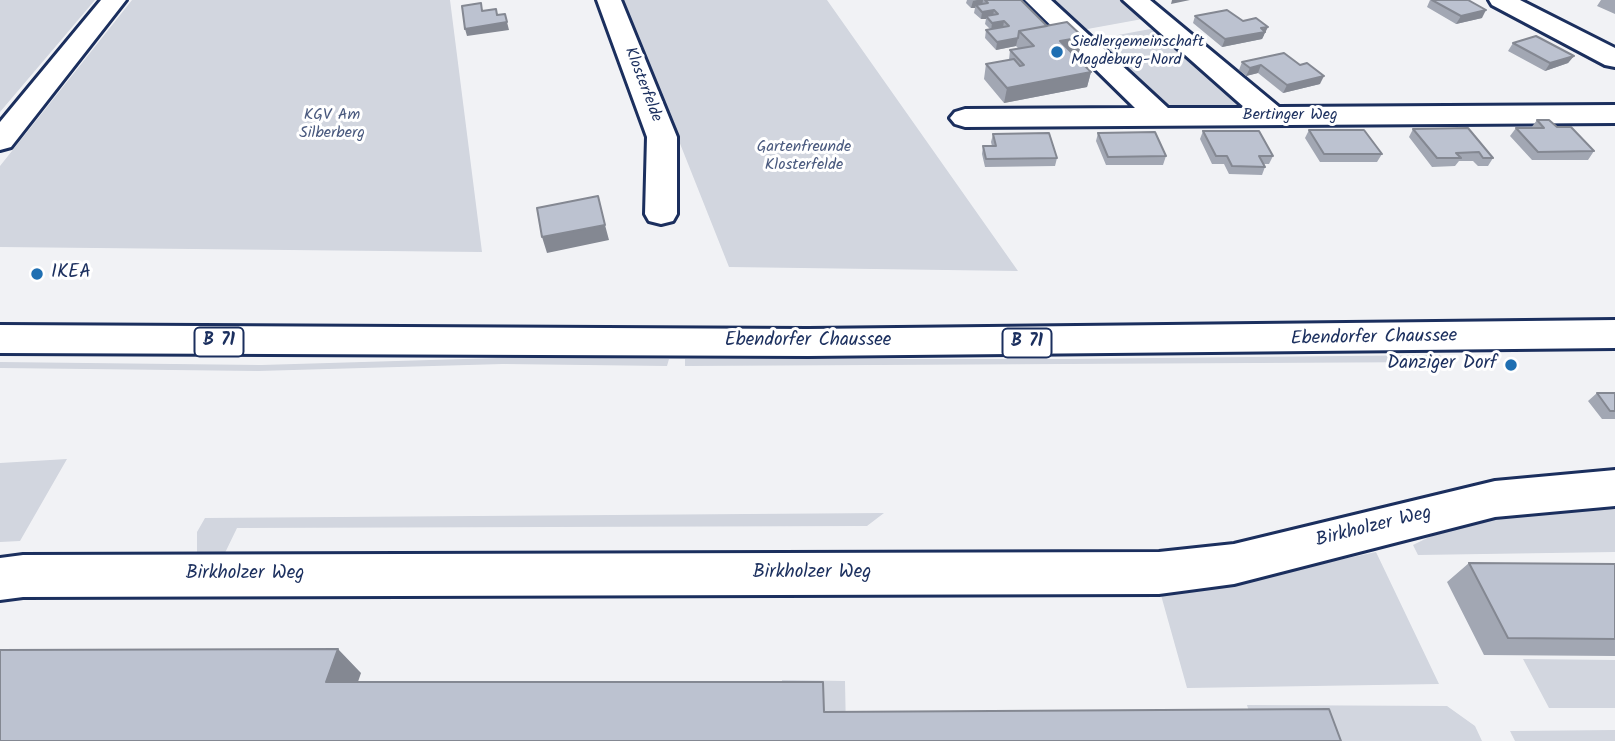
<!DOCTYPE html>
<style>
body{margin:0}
canvas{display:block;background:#f1f2f5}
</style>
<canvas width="1615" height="741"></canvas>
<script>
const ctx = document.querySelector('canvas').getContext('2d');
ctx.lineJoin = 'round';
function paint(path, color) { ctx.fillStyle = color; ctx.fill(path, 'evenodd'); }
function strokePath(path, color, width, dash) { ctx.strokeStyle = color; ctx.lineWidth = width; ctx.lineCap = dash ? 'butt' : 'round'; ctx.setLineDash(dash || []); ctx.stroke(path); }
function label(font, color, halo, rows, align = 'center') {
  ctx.font = font + ' Kalam,sans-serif'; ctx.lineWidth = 6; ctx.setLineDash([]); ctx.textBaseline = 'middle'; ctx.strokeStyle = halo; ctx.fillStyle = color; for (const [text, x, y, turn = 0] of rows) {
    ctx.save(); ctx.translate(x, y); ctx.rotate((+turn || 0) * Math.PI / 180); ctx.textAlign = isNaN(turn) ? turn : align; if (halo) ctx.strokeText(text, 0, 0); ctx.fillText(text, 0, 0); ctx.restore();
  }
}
paint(new Path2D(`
 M 0,0 L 95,0 L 0,112 Z
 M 132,0 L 450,0 L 482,252 L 0,247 L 0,166 Z
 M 623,0 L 827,0 L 1018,271 L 729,267 Z
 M 1049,0 L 1127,0 L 1148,18 L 1082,30 Z
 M 1161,27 L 1260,109 L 1167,111 L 1091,40 Z
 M 1440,355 L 1445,362 L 685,366 L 685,359 L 1063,359 Z
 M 532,357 L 669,359 L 667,366 L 503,364 L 258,371 L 0,368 L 0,362 L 261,365 Z
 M 67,459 L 20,541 L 0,542 L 0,463 Z
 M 1615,503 L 1615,552 L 1418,555 L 1413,545 C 1475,512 1546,510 1615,503 Z
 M 884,513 L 867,526 L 237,528 L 223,557 L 197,557 L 197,532 L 205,518 Z
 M 1376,552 L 1439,684 L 1187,688 L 1159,588 L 1237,582 Z
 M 1523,659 L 1615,660 L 1615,708 L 1549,708 Z
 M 782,680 L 845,681 L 846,732 L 781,704 Z
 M 1247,705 L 1447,706 L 1475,726 L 1482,741 L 1308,741 L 1254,728 Z
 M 1615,730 L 1615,741 L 1515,741 L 1510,731 Z`), '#d2d6df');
const minor = new Path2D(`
 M 101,0 L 126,0 L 11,147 L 0,150 L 0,122 Z
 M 597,0 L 621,0 L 677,137 L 677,214 L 673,221 L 661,224 L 649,221 L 645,214 L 647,137 Z
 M 1025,0 L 1051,0 L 1168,108 L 1245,108 L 1123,0 L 1150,0 L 1279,107 L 1615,105 L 1615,123 L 965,127 L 955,124 L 950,118 L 955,112 L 965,109 L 1135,108 Z
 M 1489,0 L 1520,0 L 1615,48 L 1615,67 L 1605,65 L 1492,5 Z
 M 1615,470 L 1615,506 L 1495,517 L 1234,584 L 1159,594 L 23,597 L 0,600 L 0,558 L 23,555 L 1159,552 L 1234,544 L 1495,481 Z`);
const major = new Path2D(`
 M 1615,320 L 1615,348 L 808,356 L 0,353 L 0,325 L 808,329 Z`);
strokePath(minor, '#1b2f5e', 6);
strokePath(major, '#1b2f5e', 6);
paint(minor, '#fff');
paint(major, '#fff');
paint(new Path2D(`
 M 967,0 L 1021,0 L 1047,26 L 1083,37 L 1079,52 L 1072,53 L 1091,72 L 1087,87 L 1004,103 L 984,79 L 986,64 L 1009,60 L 1010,50 L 1019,49 L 1016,46 L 996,50 L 985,38 L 986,30 L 990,29 L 985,24 L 986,19 L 981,19 L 974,13 L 975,8 L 971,8 L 966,3 Z
 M 1430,0 L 1468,0 L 1482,18 L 1456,24 L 1427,7 Z
 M 1601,0 L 1615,0 L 1615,14 L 1597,6 Z
 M 1195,16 L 1264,35 L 1262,39 L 1222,47 L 1193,23 Z
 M 1513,43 L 1574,56 L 1568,63 L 1545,71 L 1508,51 Z
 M 1284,53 L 1320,84 L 1283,93 L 1258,73 L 1246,76 L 1239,70 L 1242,62 Z
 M 1537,120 L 1557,127 L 1594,151 L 1588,160 L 1532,160 L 1510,136 L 1516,128 L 1531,128 Z
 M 1413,129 L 1493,158 L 1488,166 L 1478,166 L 1473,161 L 1459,161 L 1455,166 L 1432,167 L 1409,137 Z
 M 1309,130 L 1382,154 L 1377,162 L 1320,162 L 1305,138 Z
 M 1203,131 L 1273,156 L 1269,164 L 1264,164 L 1265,167 L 1262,175 L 1229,174 L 1224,164 L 1212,164 L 1200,139 Z
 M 1098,133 L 1166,156 L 1163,165 L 1106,165 L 1096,141 Z
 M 993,134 L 1057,158 L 1055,166 L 985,167 L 982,154 L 983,146 L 992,146 L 991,142 Z
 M 1597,393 L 1615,393 L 1615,419 L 1602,419 L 1588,401 Z
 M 1469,563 L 1615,564 L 1615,656 L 1484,655 L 1447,582 Z`), '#a2a7b3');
paint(new Path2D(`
 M 977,0 L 983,0 L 982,7 L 976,5 L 975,8 L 971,8 L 973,1 Z
 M 1172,0 L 1190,0 L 1171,4 Z
 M 994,10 L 993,17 L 986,16 L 986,19 L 981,19 L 982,12 Z
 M 1486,10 L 1482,18 L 1456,24 L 1461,16 Z
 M 1004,21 L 1003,28 L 991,31 L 992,23 Z
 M 507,22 L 509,30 L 467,36 L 465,29 Z
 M 1268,27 L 1262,39 L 1222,47 L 1225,39 Z
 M 1083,37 L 1079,52 L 1056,56 L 1060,41 Z
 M 1018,38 L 1016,46 L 996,50 L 997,42 Z
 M 1574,56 L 1568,63 L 1545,71 L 1550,63 Z
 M 1261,65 L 1258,73 L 1246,76 L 1250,68 Z
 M 1091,72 L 1087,87 L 1004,103 L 1007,88 Z
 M 1324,76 L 1320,84 L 1283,93 L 1287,85 Z
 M 605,225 L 609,240 L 547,253 L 542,237 Z
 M 338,649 L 361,673 L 350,705 L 326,682 Z`), '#848892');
const building = new Path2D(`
 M 985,0 L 1021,0 L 1047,26 L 1019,31 L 1018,38 L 997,42 L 986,30 L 1009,26 L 1004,21 L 992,23 L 986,16 L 998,14 L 994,10 L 982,12 L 976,5 L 988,3 Z
 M 1432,0 L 1468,0 L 1486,10 L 1461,16 Z
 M 481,3 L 482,11 L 496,9 L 497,15 L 505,14 L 507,22 L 465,29 L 462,6 Z
 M 1227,10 L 1243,21 L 1256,18 L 1268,27 L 1261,28 L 1265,32 L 1225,39 L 1195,16 Z
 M 1067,22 L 1083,37 L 1060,41 L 1091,72 L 1007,88 L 986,64 L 1014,59 L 1020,66 L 1024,65 L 1010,50 L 1034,46 L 1019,31 Z
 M 1536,36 L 1574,56 L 1550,63 L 1513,43 Z
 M 1284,53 L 1300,65 L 1307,63 L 1324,76 L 1287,85 L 1261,65 L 1250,68 L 1242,62 Z
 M 1537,120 L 1549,120 L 1557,127 L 1571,127 L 1594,151 L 1538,152 L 1516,128 L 1544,128 Z
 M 1468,128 L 1493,158 L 1483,158 L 1479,152 L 1456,153 L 1461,158 L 1437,158 L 1413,129 Z
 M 1309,130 L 1364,130 L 1382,154 L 1324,154 Z
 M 1203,131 L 1259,131 L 1273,156 L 1259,156 L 1265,167 L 1232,166 L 1227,156 L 1216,156 Z
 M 1155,132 L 1166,156 L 1108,157 L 1098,133 Z
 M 1049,133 L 1057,158 L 986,159 L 983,146 L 996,146 L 993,134 Z
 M 598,196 L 605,225 L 542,237 L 537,208 Z
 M 1597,393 L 1615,393 L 1615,411 L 1610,411 Z
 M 1469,563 L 1615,564 L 1615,639 L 1508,638 Z
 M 338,649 L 326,682 L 823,682 L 824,712 L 1329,709 L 1341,741 L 0,741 L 0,650 Z`);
paint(building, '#bcc2d0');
strokePath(building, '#848892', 2);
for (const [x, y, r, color] of [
 [1057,52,7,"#1f6fb2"],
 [37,274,7,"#1f6fb2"],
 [1511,365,7,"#1f6fb2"]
]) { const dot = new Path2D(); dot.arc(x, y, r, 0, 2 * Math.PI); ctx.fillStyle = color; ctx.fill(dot); strokePath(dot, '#fff', 2.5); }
label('16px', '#1b2f5e', '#fff', [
 ["Siedlergemeinschaft",1071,43],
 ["Magdeburg-Nord",1071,61]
], 'left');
label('16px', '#1b2f5e', '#fff', [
 ["Klosterfelde",642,85,69],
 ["Bertinger Weg",1290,116]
]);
label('16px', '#49597e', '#fff', [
 ["KGV Am",332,116],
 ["Silberberg",332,134],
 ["Gartenfreunde",804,148],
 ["Klosterfelde",804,166]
]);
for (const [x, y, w] of [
 [219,342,49],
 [1027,343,49]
]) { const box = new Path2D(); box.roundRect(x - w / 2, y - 14.5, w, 29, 5); ctx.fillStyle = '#fff'; ctx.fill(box); strokePath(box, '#1b2f5e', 2); }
label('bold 18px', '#1b2f5e', null, [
 ["B 71",219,342],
 ["B 71",1027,343]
]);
label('19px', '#1b2f5e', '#fff', [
 ["IKEA",51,274],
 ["Danziger Dorf",1497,365,"right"]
], 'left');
label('19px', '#1b2f5e', '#fff', [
 ["Ebendorfer Chaussee",1374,339,-1],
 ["Ebendorfer Chaussee",808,342],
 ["Birkholzer Weg",1374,528,-14],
 ["Birkholzer Weg",812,574],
 ["Birkholzer Weg",245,575]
]);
</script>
